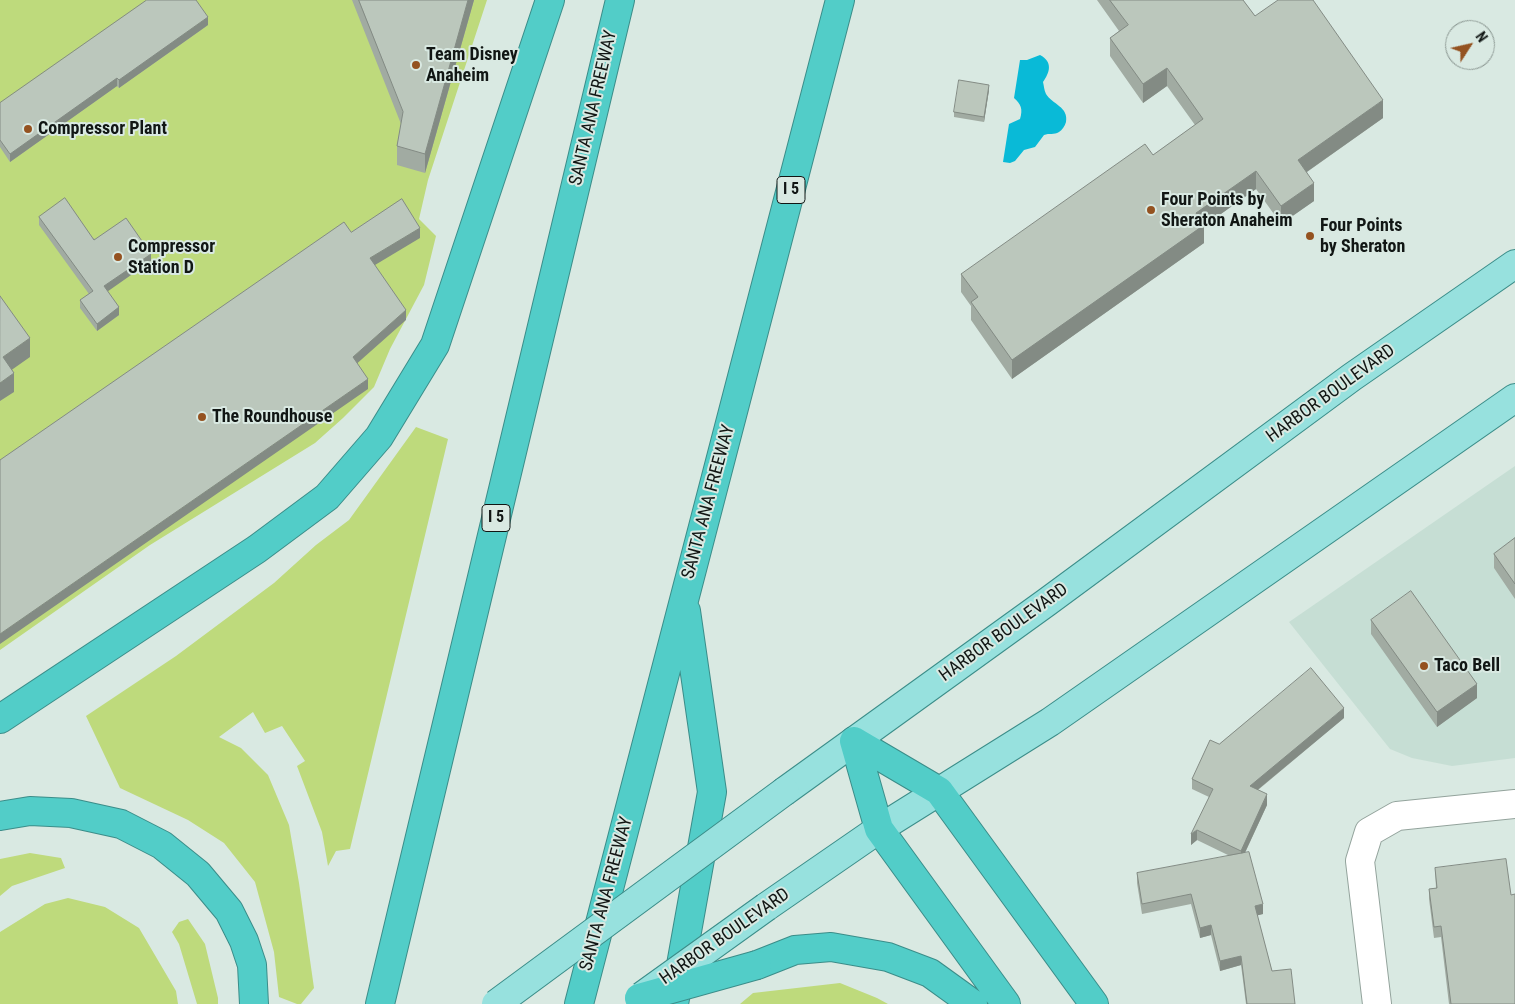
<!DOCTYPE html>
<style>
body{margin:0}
#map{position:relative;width:1515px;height:1004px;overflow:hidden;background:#d9e9e2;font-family:"Roboto Condensed",sans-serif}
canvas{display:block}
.north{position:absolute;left:1445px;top:20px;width:50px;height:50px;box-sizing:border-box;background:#d9e9e2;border:1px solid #899590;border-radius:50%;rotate:55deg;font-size:14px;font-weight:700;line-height:20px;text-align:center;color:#111614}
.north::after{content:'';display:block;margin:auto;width:18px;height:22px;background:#945220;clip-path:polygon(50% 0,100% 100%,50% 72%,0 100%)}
</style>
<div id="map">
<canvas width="1515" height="1004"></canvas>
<div class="north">N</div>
</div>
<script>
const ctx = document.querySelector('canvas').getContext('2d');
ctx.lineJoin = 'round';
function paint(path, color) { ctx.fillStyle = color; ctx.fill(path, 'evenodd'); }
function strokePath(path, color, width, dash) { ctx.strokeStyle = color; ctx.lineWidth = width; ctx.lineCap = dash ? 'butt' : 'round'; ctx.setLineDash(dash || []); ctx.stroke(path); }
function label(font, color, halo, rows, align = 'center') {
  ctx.font = font + ' "Roboto Condensed",sans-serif'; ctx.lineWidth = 4; ctx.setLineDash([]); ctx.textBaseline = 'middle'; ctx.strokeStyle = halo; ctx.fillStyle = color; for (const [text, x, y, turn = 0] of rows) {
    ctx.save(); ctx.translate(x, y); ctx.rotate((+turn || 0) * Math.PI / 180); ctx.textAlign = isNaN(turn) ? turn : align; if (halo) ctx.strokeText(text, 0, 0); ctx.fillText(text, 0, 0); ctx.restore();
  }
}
paint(new Path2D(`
 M 1515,466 L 1515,758 L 1452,766 L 1412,758 L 1390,749 L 1289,622 Z`), '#c6ded4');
paint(new Path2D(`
 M 0,0 L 487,0 L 428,180 L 419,219 L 436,236 L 424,285 L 390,349 L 374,387 L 343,418 L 315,443 L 150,545 L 0,650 Z
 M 416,427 L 448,439 L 350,849 L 336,851 L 328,866 L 322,832 L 297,766 L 305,761 L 282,726 L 265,733 L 253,712 L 219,737 L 241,748 L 268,775 L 289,825 L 299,883 L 314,988 L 301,1004 L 297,1004 L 279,997 L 274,952 L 255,882 L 224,843 L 188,820 L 120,788 L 86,716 L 176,656 L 274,583 L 316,545 L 349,520 Z
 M 30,853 L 61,858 L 65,868 L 12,886 L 0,896 L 0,859 Z
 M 68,898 L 105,907 L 139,928 L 176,991 L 178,1004 L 0,1004 L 0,932 L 45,904 Z
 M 188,919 L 205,944 L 218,998 L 218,1004 L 197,1004 L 179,944 L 172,932 L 179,922 Z
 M 840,983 L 877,998 L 888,1004 L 740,1004 L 753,993 Z`), '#beda7c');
paint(new Path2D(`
 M 1040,55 C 1053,62 1050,72 1043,82 C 1044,86 1044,90 1046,94 C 1052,104 1069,107 1066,122 C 1065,126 1062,130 1059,132 C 1054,135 1049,133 1044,135 L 1035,147 L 1024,150 L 1015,161 L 1010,163 L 1003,162 L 1009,124 L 1020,119 C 1023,109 1021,104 1014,98 L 1020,60 L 1027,60 Z`), '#09bad7');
const minor = new Path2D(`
 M 1377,1004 L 1360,861 L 1369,832 L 1397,816 L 1515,804`);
const major = new Path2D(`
 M 785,791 L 1047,602 L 1352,377 L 1515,264
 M 766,907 L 879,829 L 1050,722 L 1515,398`);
const highway = new Path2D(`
 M 0,719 L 257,549 L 327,497 L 379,437 L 435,345 L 550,0
 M 854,741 L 939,791 L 1094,1004
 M 854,741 L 879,829 L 1006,1004
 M 0,816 L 30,811 L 71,813 L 121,824 L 162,845 L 198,874 L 229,911 L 244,941 L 252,965 L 254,1004
 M 757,965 L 795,950 L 831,947 L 888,957 L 930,973 L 973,1004
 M 380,1004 L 620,0
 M 579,1004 L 840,0
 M 674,1004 L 712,792 L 686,611`);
strokePath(minor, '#93a39c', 30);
strokePath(major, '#3b8d89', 30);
strokePath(highway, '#3b8d89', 30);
strokePath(minor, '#fff', 28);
strokePath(major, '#97e1de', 28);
strokePath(highway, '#52cdc8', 28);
const majorBridge = new Path2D(`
 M 642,996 L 766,907
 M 496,1004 L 785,791`);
const highwayBridge = new Path2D(`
 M 639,998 L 757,965`);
strokePath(majorBridge, '#3b8d89', 30, []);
strokePath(highwayBridge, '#3b8d89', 30, []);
strokePath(majorBridge, '#97e1de', 28);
strokePath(highwayBridge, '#52cdc8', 28);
paint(new Path2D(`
 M 352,0 L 474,0 L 425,173 L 397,165 L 397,146 L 401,124 Z
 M 1097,0 L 1243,0 L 1255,16 L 1383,118 L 1307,172 L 1314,201 L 1281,224 L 1256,189 L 1204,226 L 1204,243 L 1012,379 L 971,320 L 971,306 L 961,292 L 961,274 L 1153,155 L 1195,125 L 1167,86 L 1143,103 L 1110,56 L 1110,38 L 1119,31 Z
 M 208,25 L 119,88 L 117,86 L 10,162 L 0,147 L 0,103 Z
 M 989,90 L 984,122 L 954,117 L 954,112 Z
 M 39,217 L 151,261 L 107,291 L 119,315 L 97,331 L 80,308 L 80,300 L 89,294 L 39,225 Z
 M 1515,538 L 1515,599 L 1494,568 L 1494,554 Z
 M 1371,620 L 1477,698 L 1437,727 L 1371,634 Z
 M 1344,718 L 1258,790 L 1267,805 L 1245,853 L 1263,914 L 1257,915 L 1272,971 L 1295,1004 L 1246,1004 L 1241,965 L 1220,971 L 1211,935 L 1200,938 L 1191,904 L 1142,914 L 1137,883 L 1137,873 L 1230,856 L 1197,840 L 1191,845 L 1209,797 L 1192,789 L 1192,779 L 1219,744 Z
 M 1435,868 L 1515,1004 L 1449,1004 L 1441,937 L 1434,938 L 1429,899 L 1429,889 L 1436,888 Z`), '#a1aba2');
paint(new Path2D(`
 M 468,0 L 474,0 L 425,173 L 425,154 Z
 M 208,17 L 208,25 L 119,88 L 119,80 Z
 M 1167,68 L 1167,86 L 1143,103 L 1143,84 Z
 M 117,78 L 117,86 L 10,162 L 10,154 Z
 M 989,85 L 989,90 L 984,122 L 984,117 Z
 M 1383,100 L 1383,118 L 1298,178 L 1298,160 Z
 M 1256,171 L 1256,189 L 1204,226 L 1204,243 L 1012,379 L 1012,360 L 1196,213 Z
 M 1314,183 L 1314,201 L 1281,224 L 1281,206 Z
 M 420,228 L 420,238 L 370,268 L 370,258 Z
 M 151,254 L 151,261 L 104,294 L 104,286 Z
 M 119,307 L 119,315 L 97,331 L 97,324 Z
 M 406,310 L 406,320 L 353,367 L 353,357 Z
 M 30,338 L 30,357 L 3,376 L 3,357 Z
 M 14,373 L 14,392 L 0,401 L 0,383 Z
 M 368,379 L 368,389 L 0,644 L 0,634 Z
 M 1477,684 L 1477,698 L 1437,727 L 1437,712 Z
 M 1344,708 L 1344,718 L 1250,796 L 1250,786 Z
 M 1267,794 L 1267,805 L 1241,861 L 1241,851 Z
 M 1197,830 L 1197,840 L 1191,845 L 1191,834 Z
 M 1263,904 L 1263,914 L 1255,916 L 1255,906 Z
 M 1211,925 L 1211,935 L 1200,938 L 1200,928 Z
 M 1241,956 L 1241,965 L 1220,971 L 1220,961 Z`), '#838b84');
const building = new Path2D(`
 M 147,0 L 196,0 L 208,17 L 119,80 L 117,78 L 10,154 L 0,140 L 0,103 Z
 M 359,0 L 468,0 L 425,154 L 397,146 L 403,112 Z
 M 1110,0 L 1243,0 L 1255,16 L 1278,0 L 1313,0 L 1383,100 L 1298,160 L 1314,183 L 1281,206 L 1256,171 L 1196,213 L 1204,225 L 1012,360 L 971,302 L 978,297 L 961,274 L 1145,144 L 1153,155 L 1203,119 L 1167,68 L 1143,84 L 1110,38 L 1128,25 Z
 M 959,80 L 989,85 L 984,117 L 954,112 Z
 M 65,198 L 94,240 L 126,218 L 151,254 L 104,286 L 119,307 L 97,324 L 80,300 L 93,291 L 39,217 Z
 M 402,199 L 420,228 L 370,258 L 406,310 L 353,357 L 368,379 L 0,634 L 0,460 L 344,222 L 351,232 Z
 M 0,296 L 30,338 L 3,357 L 14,373 L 0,383 Z
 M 1515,538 L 1515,584 L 1494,554 Z
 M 1411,591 L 1477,684 L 1437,712 L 1371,620 Z
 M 1311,668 L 1344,708 L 1250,786 L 1267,794 L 1241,851 L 1197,830 L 1191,834 L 1213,789 L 1192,779 L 1210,740 L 1219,744 Z
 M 1249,852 L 1263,904 L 1255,906 L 1272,971 L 1291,969 L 1295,1004 L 1247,1004 L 1241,956 L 1220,961 L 1211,925 L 1200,928 L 1191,894 L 1142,904 L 1137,873 Z
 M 1506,859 L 1511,895 L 1515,894 L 1515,1004 L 1451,1004 L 1441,926 L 1434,927 L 1429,889 L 1437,888 L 1435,868 Z`);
paint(building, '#bbc7bc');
strokePath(building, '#838b84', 1);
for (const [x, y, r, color] of [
 [416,65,5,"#945220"],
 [28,129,5,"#945220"],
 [1151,210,5,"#945220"],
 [1310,236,5,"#945220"],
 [118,257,5,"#945220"],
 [202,417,5,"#945220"],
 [1424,666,5,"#945220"]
]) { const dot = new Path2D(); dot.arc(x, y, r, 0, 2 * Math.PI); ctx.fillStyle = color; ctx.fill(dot); strokePath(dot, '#d9e9e2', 2); }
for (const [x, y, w] of [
 [791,190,28],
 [496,518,28]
]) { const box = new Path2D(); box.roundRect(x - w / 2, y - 13.5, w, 27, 4); ctx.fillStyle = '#d9e9e2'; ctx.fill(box); strokePath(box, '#111614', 1); }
label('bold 16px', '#111614', null, [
 ["I 5",791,190],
 ["I 5",496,518]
]);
label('bold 18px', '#111614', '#d9e9e2', [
 ["Team Disney",426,55],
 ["Anaheim",426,76],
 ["Compressor Plant",38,129],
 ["Four Points by",1161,200],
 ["Sheraton Anaheim",1161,221],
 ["Four Points",1320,226],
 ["by Sheraton",1320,247],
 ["Compressor",128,247],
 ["Station D",128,268],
 ["The Roundhouse",212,417],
 ["Taco Bell",1434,666]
], 'left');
label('18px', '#111614', '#d9e9e2', [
 ["SANTA ANA FREEWAY",594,108,-77],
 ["HARBOR BOULEVARD",1331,394,-36],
 ["SANTA ANA FREEWAY",709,502,-75],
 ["HARBOR BOULEVARD",1004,633,-36],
 ["SANTA ANA FREEWAY",607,894,-75],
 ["HARBOR BOULEVARD",725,937,-35]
]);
</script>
